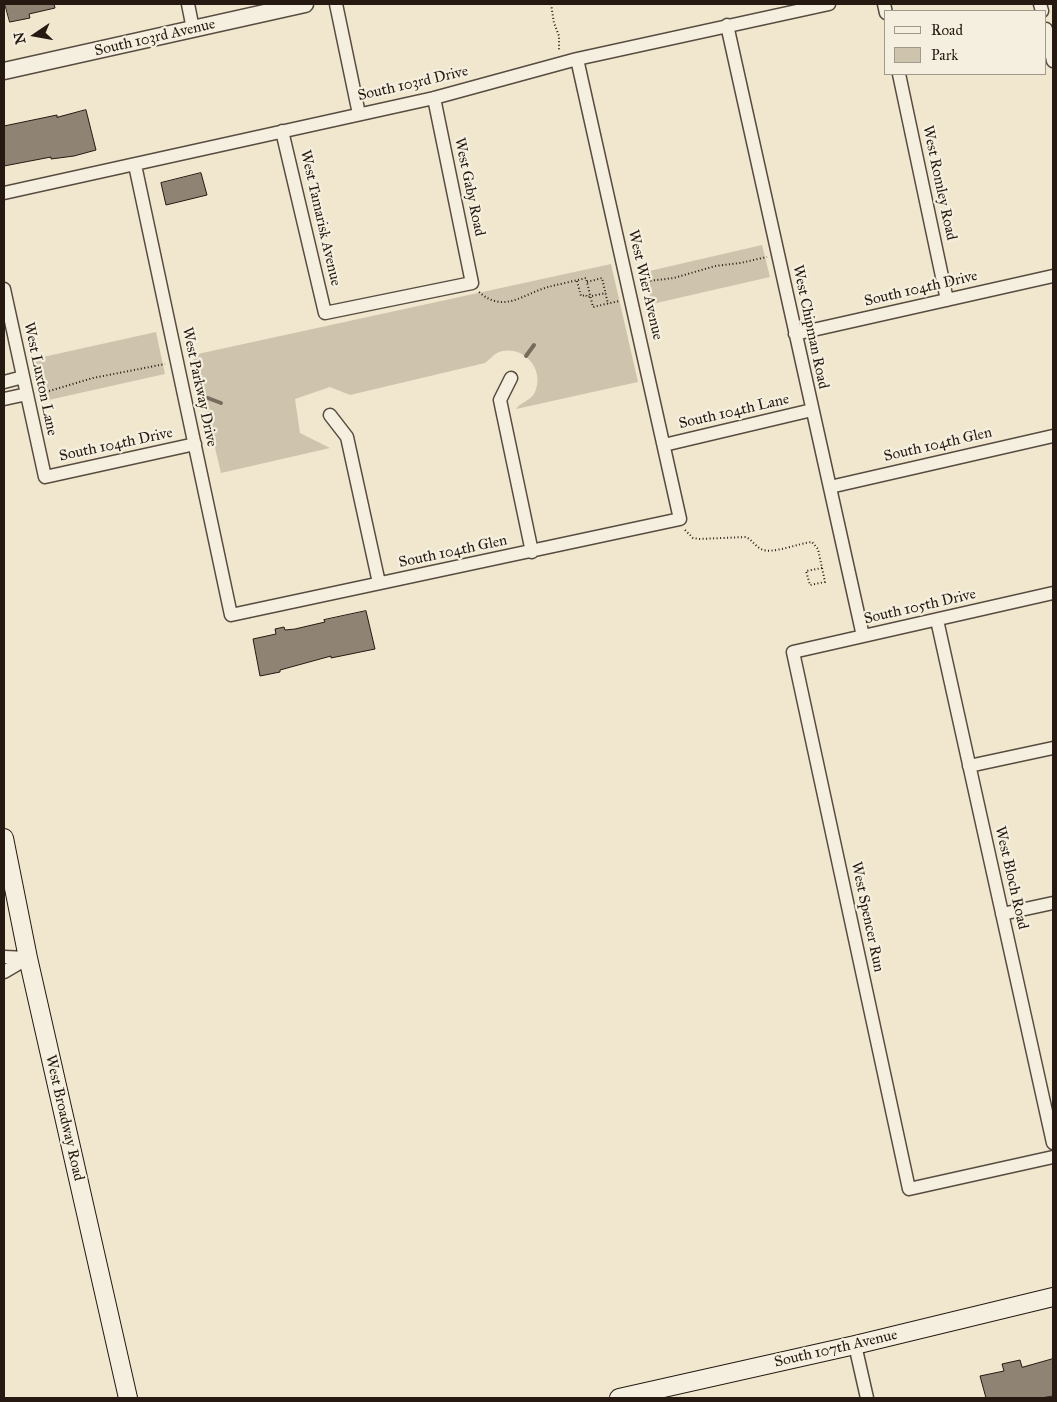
<!DOCTYPE html>
<style>
body{margin:0}
#map{position:relative;width:1057px;height:1402px;overflow:hidden;background:#f0e7ce;font-family:"IM FELL Great Primer",serif}
canvas{display:block}
.frame{position:absolute;inset:0;border:5px solid #261911;pointer-events:none}
.legend{position:absolute;left:884px;top:10px;width:162px;height:65px;box-sizing:border-box;background:#f5efdf;border:1px solid #a2998d;margin:0;padding:6px 9px;list-style:none;font-size:15px;color:#261911}
.legend li{display:flex;align-items:center;gap:10px;height:25px}
.legend b{width:25px;border:1px solid #a2998d}
.north{position:absolute;left:10px;top:10px;width:50px;height:50px;-webkit-text-stroke:4px #f5efdf;paint-order:stroke;rotate:258deg;font-size:14px;font-weight:700;line-height:20px;text-align:center;color:#261911}
.north::after{content:'';display:block;margin:auto;width:18px;height:22px;background:#261911;clip-path:polygon(50% 0,100% 100%,50% 72%,0 100%)}
</style>
<div id="map">
<canvas width="1057" height="1402"></canvas>
<div class="frame"></div>
<ul class="legend">
<li><b style="height:6px;background:#f5efdf"></b>Road</li>
<li><b style="height:14px;background:#cec4ae"></b>Park</li>
</ul>
<div class="north">N</div>
</div>
<script>
const ctx = document.querySelector('canvas').getContext('2d');
ctx.lineJoin = 'round';
function paint(path, color) { ctx.fillStyle = color; ctx.fill(path, 'evenodd'); }
function strokePath(path, color, width, dash) { ctx.strokeStyle = color; ctx.lineWidth = width; ctx.lineCap = dash ? 'butt' : 'round'; ctx.setLineDash(dash || []); ctx.stroke(path); }
function label(font, color, halo, rows, align = 'center') {
  ctx.font = font + ' "IM FELL Great Primer",serif'; ctx.lineWidth = 4.5; ctx.setLineDash([]); ctx.textBaseline = 'middle'; ctx.strokeStyle = halo; ctx.fillStyle = color; for (const [text, x, y, turn = 0] of rows) {
    ctx.save(); ctx.translate(x, y); ctx.rotate((+turn || 0) * Math.PI / 180); ctx.textAlign = isNaN(turn) ? turn : align; if (halo) ctx.strokeText(text, 0, 0); ctx.fillText(text, 0, 0); ctx.restore();
  }
}
paint(new Path2D(`
 M 762,245 L 770,277 L 652,304 L 645,272 Z
 M 611,264 L 638,382 L 516,409 C 520,403 529,401 534,394 C 547,370 522,342 497,353 C 493,355 489,360 485,363 L 350,395 L 330,387 L 295,399 L 300,433 L 330,448 L 221,473 L 193,355 Z
 M 156,332 L 165,374 L 44,401 L 34,359 Z`), '#cec4ae');
strokePath(new Path2D(`
 M 526,356 L 534,345
 M 198,397 L 205,397 L 221,403`), '#766b5c', 4);
const building = new Path2D(`
 M 5,4 L 54,4 L 55,8 L 29,14 L 30,18 L 10,22 Z
 M 86,110 L 96,150 L 74,156 L 51,159 L 51,157 L 4,166 L 4,126 L 57,115 L 57,117 Z
 M 201,173 L 207,195 L 166,205 L 161,183 Z
 M 366,611 L 375,649 L 331,658 L 331,656 L 280,670 L 280,672 L 260,676 L 253,639 L 276,634 L 275,629 L 284,627 L 285,630 L 295,629 L 325,622 L 324,620 Z
 M 1053,1359 L 1053,1396 L 1041,1398 L 986,1398 L 980,1376 L 1004,1371 L 1002,1364 L 1020,1360 L 1022,1367 Z`);
paint(building, '#8f8473');
strokePath(building, '#261911', 1);
const minor = new Path2D(`
 M 188,4 L 193,29
 M 336,4 L 359,114
 M 884,4 L 886,13
 M 1040,4 L 1042,11
 M 727,25 L 863,636
 M 1046,29 L 1053,61
 M 899,74 L 947,300
 M 282,131 L 325,313 L 472,283 L 434,98
 M 135,165 L 231,615 L 680,519 L 577,59
 M 4,193 L 434,98 L 577,59 L 829,4
 M 4,289 L 45,477 L 195,444
 M 795,334 L 1053,276
 M 511,378 L 500,400 L 532,552
 M 4,382 L 23,377
 M 4,399 L 27,394
 M 330,415 L 347,437 L 379,583
 M 664,445 L 812,410
 M 830,487 L 1053,436
 M 1053,593 L 793,652 L 909,1189 L 1053,1157
 M 937,620 L 1053,1143
 M 969,766 L 1053,748
 M 1002,914 L 1053,903
 M 4,957 L 28,958
 M 4,972 L 28,958
 M 855,1345 L 867,1398`);
const tertiary = new Path2D(`
 M 4,71 L 305,4`);
const secondary = new Path2D(`
 M 4,838 L 28,958 L 128,1398
 M 619,1398 L 855,1345 L 1053,1297`);
strokePath(minor, '#584c40', 15);
strokePath(tertiary, '#584c40', 19);
strokePath(secondary, '#261911', 20);
strokePath(new Path2D(`
 M 551,4 L 554,23 L 559,36 L 559,51
 M 577,281 L 581,296 L 586,295 L 587,297 L 606,293
 M 587,282 L 602,278 L 608,304
 M 640,282 L 674,278 L 715,266 L 740,263 L 767,257
 M 479,292 C 504,314 523,294 548,287 C 560,284 574,281 586,278 L 593,307 L 619,301
 M 39,394 L 93,378 L 165,364
 M 685,530 L 693,538 L 699,539 L 746,537 C 752,540 755,546 761,549 C 771,555 799,543 812,542 L 818,549 L 825,582 L 810,585 L 806,571 L 822,568`), '#261911', 2, [1, 2.5]);
strokePath(minor, '#f5efdf', 12);
strokePath(tertiary, '#f5efdf', 16);
strokePath(secondary, '#f5efdf', 18);
label('15px', '#261911', '#f5efdf', [
 ["South 103rd Avenue",155,38,-13],
 ["South 103rd Drive",413,84,-13],
 ["West Romley Road",939,183,78],
 ["West Gaby Road",469,187,78],
 ["West Tamarisk Avenue",320,218,77],
 ["West Wier Avenue",645,285,77],
 ["South 104th Drive",921,289,-13],
 ["West Chipman Road",810,327,78],
 ["West Luxton Lane",40,379,78],
 ["West Parkway Drive",199,387,78],
 ["South 104th Lane",734,412,-13],
 ["South 104th Drive",116,445,-12],
 ["South 104th Glen",938,445,-13],
 ["South 104th Glen",453,552,-12],
 ["South 105th Drive",920,607,-13],
 ["West Bloch Road",1011,878,77],
 ["West Spencer Run",867,917,78],
 ["West Broadway Road",64,1118,77],
 ["South 107th Avenue",836,1349,-13]
]);
</script>
